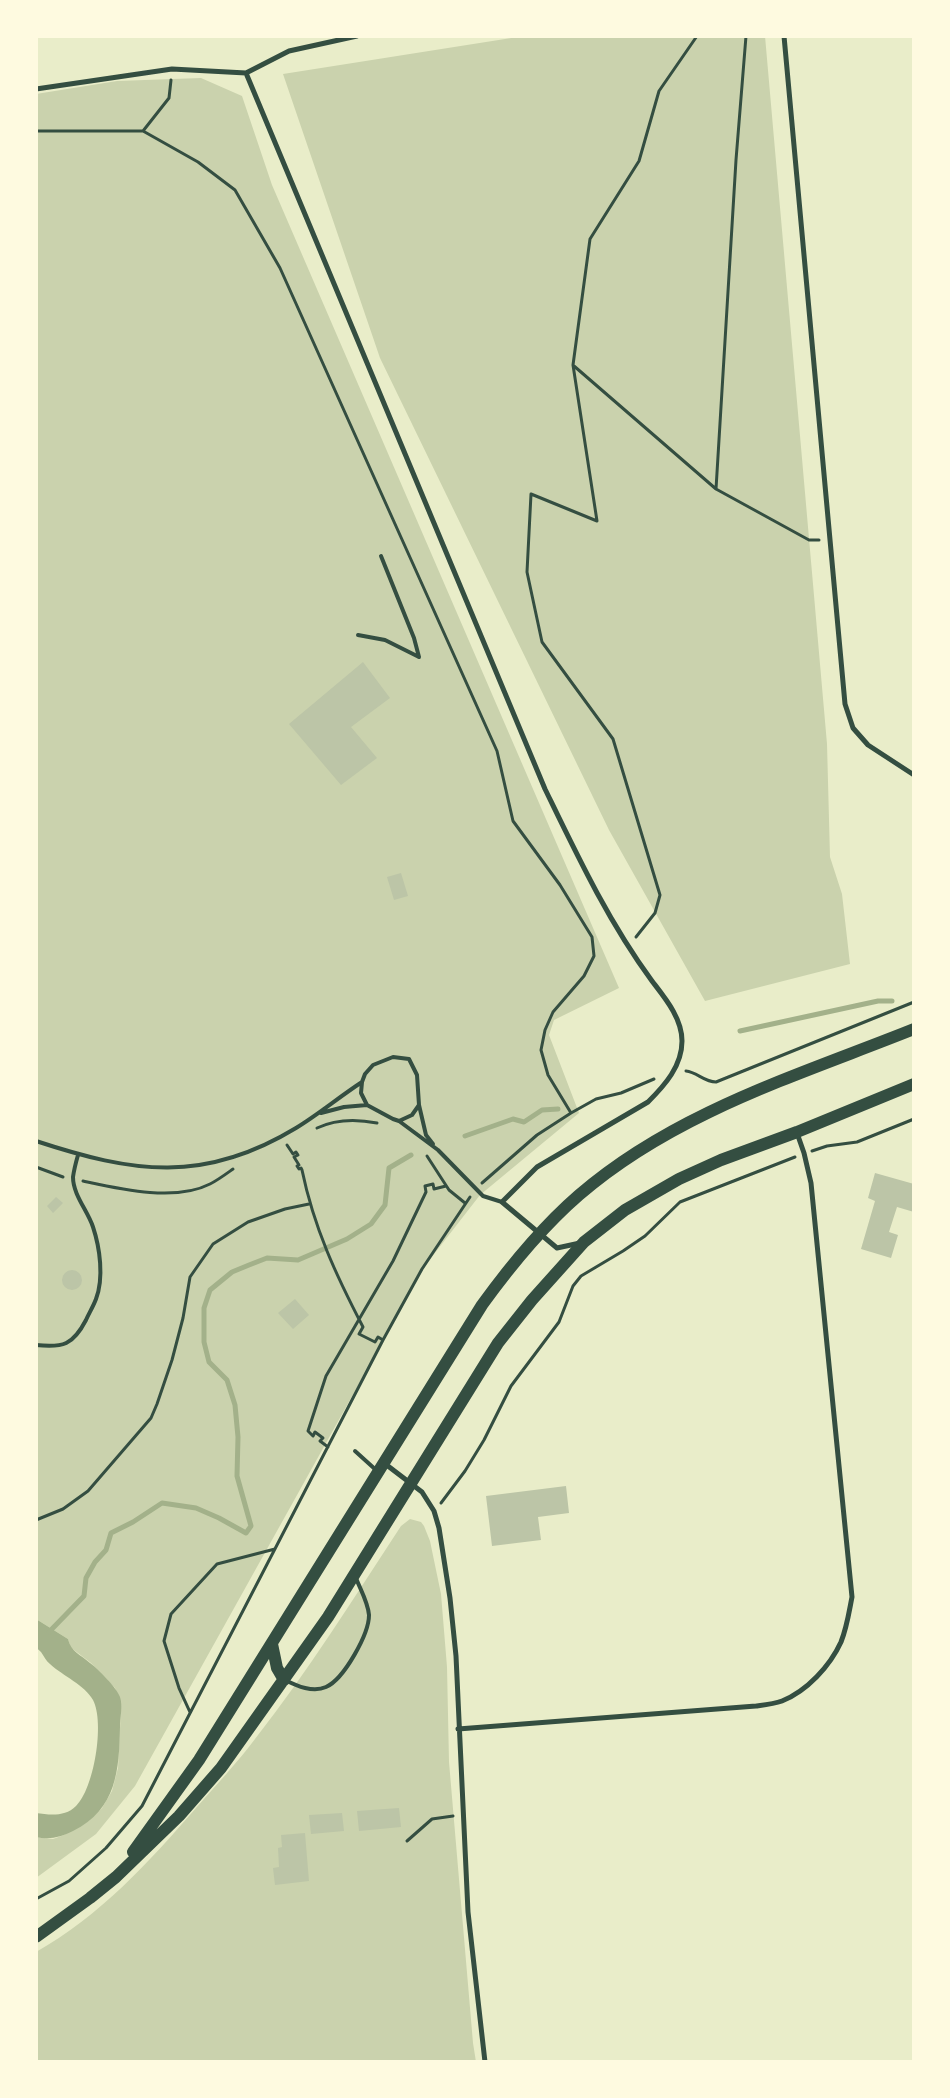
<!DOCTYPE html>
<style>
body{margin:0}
#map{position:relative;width:950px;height:2098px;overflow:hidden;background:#e9edc9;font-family:"Source Serif 4",serif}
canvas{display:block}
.frame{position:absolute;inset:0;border:38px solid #fefae0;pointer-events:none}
</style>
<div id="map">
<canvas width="950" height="2098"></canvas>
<div class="frame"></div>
</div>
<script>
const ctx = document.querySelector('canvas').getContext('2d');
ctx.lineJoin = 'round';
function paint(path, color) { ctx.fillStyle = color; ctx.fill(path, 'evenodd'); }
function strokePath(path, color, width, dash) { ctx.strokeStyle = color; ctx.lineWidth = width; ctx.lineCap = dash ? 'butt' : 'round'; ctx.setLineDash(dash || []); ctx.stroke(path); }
paint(new Path2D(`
 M 524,36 L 765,36 L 827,744 L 830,857 L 842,894 L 850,964 L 705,1001 L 609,830 L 380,358 L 283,74 Z
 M 201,78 L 242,96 L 272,185 L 619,988 L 554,1020 L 549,1035 L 579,1113 L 480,1195 L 424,1267 L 135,1786 L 96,1834 L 36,1878 L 36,1837 L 53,1839 L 64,1835 L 88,1821 L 102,1808 L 112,1791 L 118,1768 L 121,1709 L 115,1688 L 91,1663 L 70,1647 L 68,1639 L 36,1619 L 36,94 L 117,81 Z
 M 410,1519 L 421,1522 L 424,1526 L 430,1541 L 441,1594 L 447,1667 L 449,1762 L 473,2043 L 476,2062 L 36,2062 L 36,1952 C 100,1916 148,1863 196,1808 C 216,1785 237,1763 255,1739 C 308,1671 354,1598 401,1526 Z`), '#cad2ad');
paint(new Path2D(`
 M 36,1619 L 68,1639 C 71,1652 80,1654 90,1663 C 98,1669 117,1688 120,1697 C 123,1706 120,1718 120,1727 C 119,1770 117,1809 73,1831 C 61,1837 50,1840 36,1837 L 36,1813 C 50,1815 65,1817 76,1806 C 94,1789 105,1723 93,1700 C 85,1685 63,1676 50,1664 C 46,1661 44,1656 41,1652 C 38,1649 37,1649 36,1646 C 34,1638 36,1628 36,1619 Z`), '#a3b18a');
strokePath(new Path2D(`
 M 740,1031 L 878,1001 L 892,1001
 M 465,1136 L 513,1119 L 524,1122 L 542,1110 L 558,1109
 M 49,1632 L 84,1596 L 86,1578 L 95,1562 L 106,1550 L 111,1533 L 133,1522 L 162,1503 L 196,1508 L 219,1518 L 246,1533 L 251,1526 L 237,1476 L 238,1437 L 235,1405 L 227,1380 L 209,1362 L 204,1342 L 204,1308 L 210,1290 L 232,1272 L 249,1265 L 267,1258 L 298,1260 L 347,1239 L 371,1224 L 385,1205 L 389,1168 L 411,1155`), '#a3b18a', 5);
paint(new Path2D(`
 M 363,662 L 390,698 L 351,727 L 377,758 L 341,785 L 289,724 Z
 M 401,873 L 408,896 L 394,900 L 387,877 Z
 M 875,1173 L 914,1184 L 914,1212 L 897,1207 L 889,1232 L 898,1235 L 891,1258 L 861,1249 L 875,1201 L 868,1198 Z
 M 56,1197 L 63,1203 L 53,1213 L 47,1206 Z
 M62 1280a10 10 0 1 1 20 0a10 10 0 1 1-20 0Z
 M 295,1299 L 309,1315 L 293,1329 L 278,1313 Z
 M 566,1486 L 569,1513 L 538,1517 L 541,1540 L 492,1546 L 486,1496 Z
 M 399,1808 L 401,1827 L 359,1831 L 357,1811 Z
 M 342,1813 L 344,1831 L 311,1834 L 309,1815 Z
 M 305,1833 L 309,1881 L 275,1885 L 273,1868 L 279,1867 L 278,1848 L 282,1847 L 281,1835 Z`), '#bcc5a7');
strokePath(new Path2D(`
 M 36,131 L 143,131 L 198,162 L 235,190 L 280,268 L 497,751 L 513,821 L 560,885 L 592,937 L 594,956 L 584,976 L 553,1012 L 545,1030 L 541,1050 L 548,1075 L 571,1113
 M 143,131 L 169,98 L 171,80
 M 574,366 L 716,489 L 809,540 L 819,540
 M 716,489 L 736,160 L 746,36
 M 636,937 L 655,913 L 660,895 L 613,739 L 542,642 L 527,572 L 531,494 L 597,521 L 573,365 L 590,239 L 639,161 L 659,91 L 697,36
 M 686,1071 C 697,1072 704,1082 716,1082 L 914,1002
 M 317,1128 C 336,1119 357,1119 377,1123
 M 287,1145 L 293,1154 L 296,1152 L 298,1155 L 294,1157 L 299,1165 L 297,1166 L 299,1169 L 301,1168 L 302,1170 C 314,1228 336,1275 363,1327 L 359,1334 L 375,1342 L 378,1337 L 383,1340
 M 812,1151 L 827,1146 L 857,1142 L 914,1119
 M 427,1156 L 449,1190 L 465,1203
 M 36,1167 L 63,1177
 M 83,1181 C 120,1189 175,1202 210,1184 C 218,1180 226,1174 233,1169
 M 482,1183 L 537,1135 L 571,1113 L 596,1099 L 621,1093 L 654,1079
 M 328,1447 L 320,1441 L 323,1438 L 315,1432 L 313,1436 L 308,1431 L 326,1376 L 393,1261 L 426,1192 L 425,1186 L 433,1184 L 434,1189 L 446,1186
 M 441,1503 L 465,1471 L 484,1440 L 511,1386 L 559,1322 L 573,1286 L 581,1276 L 623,1251 L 645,1236 L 680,1202 L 795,1157
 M 36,1520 L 63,1509 L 88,1491 L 151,1418 L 157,1404 L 172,1360 L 183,1318 L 190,1277 L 213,1244 L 248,1222 L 285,1209 L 309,1204
 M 190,1712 L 179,1688 L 164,1641 L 171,1614 L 217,1564 L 275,1549
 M 407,1841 L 432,1819 L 453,1816
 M 36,1899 L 69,1881 L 106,1848 L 142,1806 L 383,1340 L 422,1269 L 470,1197`), '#344e41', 3);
strokePath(new Path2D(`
 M 381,556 L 414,638 L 419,657
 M 358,635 L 385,640 L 419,657
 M 393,1057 L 409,1059 L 417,1075 L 419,1105 L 412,1115 L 399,1121 L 393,1119 L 367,1105 L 361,1093 L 362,1082 L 365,1074 L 373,1065 Z
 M 419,1105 L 426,1135 L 433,1144
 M 321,1113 L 344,1107 L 367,1105
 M 399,1121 L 438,1150 L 483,1196 L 502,1202
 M 36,1141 C 133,1173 204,1184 296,1128 C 319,1114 339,1097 362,1082
 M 36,1345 C 63,1348 73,1345 86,1320 C 89,1313 93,1307 96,1299 C 104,1278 100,1248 93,1227 C 88,1211 73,1195 73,1177 C 74,1170 76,1162 78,1155
 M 355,1451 L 376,1470
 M 285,1680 C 297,1686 313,1693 326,1687 C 344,1679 369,1634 369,1615 C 368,1602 360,1589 356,1578`), '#344e41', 4);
strokePath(new Path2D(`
 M 784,36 L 845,704 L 853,728 L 868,745 L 914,775
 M 246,73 L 545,789 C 577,855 608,921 652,981 C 665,998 682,1018 682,1041 C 682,1066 665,1085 648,1102 L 537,1167 L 502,1202 L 557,1248 L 580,1243
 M 36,89 L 172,69 L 246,73 L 289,51 L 357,36
 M 384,1463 L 422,1492 L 434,1511 L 439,1528 L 450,1598 L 456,1656 L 468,1912 L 485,2062
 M 458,1729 L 756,1706 C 764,1705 774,1704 782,1701 C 807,1691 830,1666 841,1642 C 847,1627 849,1612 852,1597 L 811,1183 L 804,1153 L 797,1133`), '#344e41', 5);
strokePath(new Path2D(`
 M 272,1644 L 277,1668 L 284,1680
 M 133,1852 L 199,1760 L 482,1305 C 511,1265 542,1227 579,1195 C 675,1112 799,1075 914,1029
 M 36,1937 L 90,1898 L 116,1877 L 179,1816 L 221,1768 L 328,1617 L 498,1343 L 532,1300 L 584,1242 L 625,1210 L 679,1179 L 721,1160 L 797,1132 L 914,1084`), '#344e41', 12);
</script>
